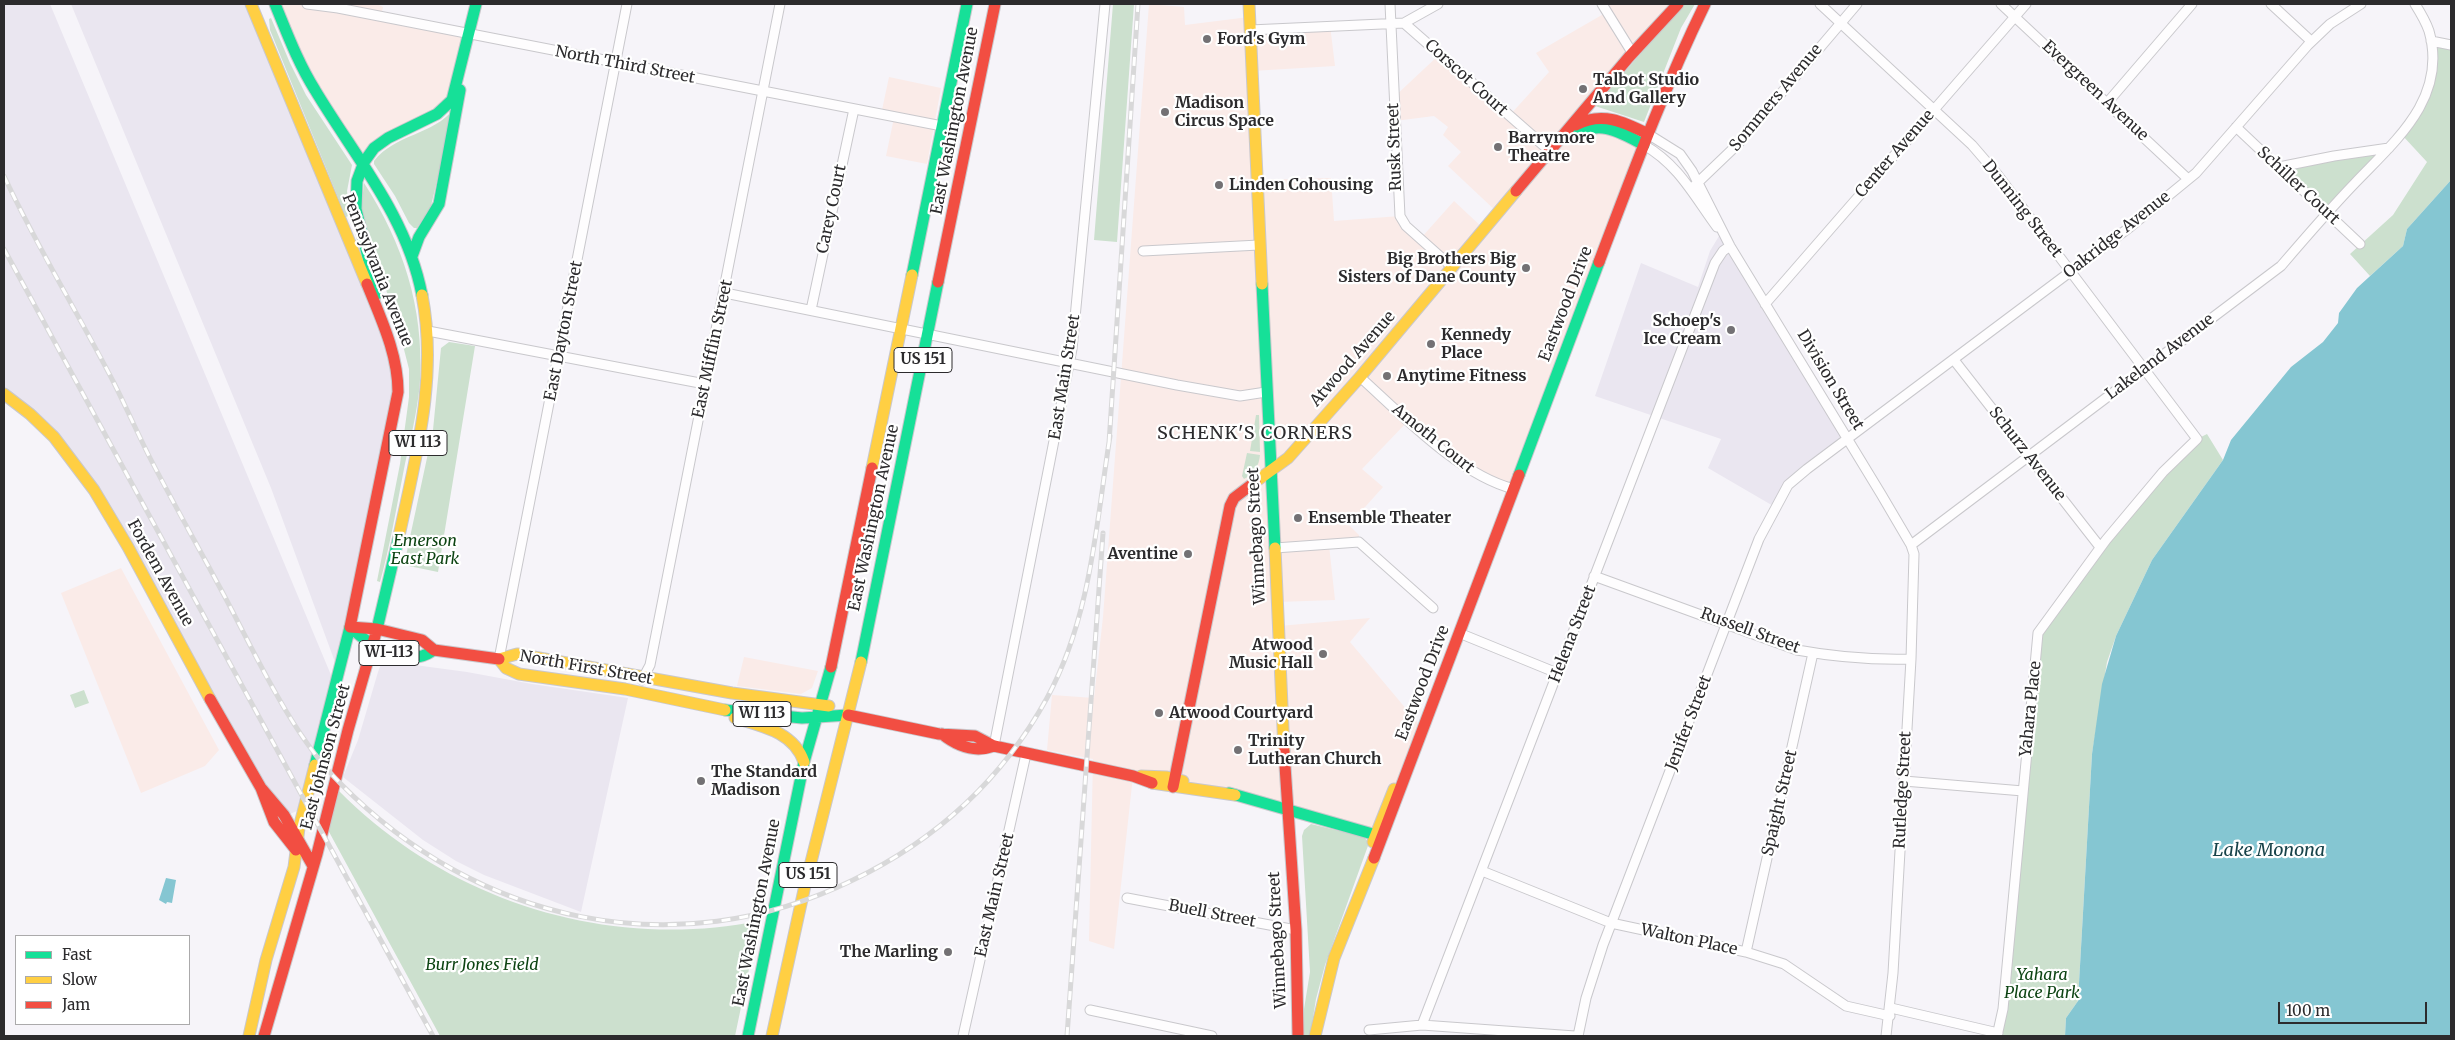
<!DOCTYPE html>
<style>
body{margin:0}
#map{position:relative;width:2455px;height:1040px;overflow:hidden;background:#f6f4f9;font-family:Merriweather,serif}
canvas{display:block}
.frame{position:absolute;inset:0;border:5px solid #2c2b2d;pointer-events:none}
.legend{position:absolute;left:15px;top:935px;width:175px;height:90px;box-sizing:border-box;background:#fff;border:1px solid #abaaab;margin:0;padding:6px 9px;list-style:none;font-size:15px;color:#2c2b2d}
.legend li{display:flex;align-items:center;gap:10px;height:25px}
.legend b{width:25px;border:1px solid #abaaab}
.scale{position:absolute;left:2278px;top:1002px;width:149px;height:22px;box-sizing:border-box;border:2px solid #2c2b2d;border-top:0;padding-left:6px;font-size:15px;line-height:18px;white-space:nowrap;color:#2c2b2d;-webkit-text-stroke:4px #fff;paint-order:stroke}
</style>
<div id="map">
<canvas width="2455" height="1040"></canvas>
<div class="frame"></div>
<ul class="legend">
<li><b style="height:6px;background:#16e098"></b>Fast</li>
<li><b style="height:6px;background:#ffcf43"></b>Slow</li>
<li><b style="height:6px;background:#f24e42"></b>Jam</li>
</ul>
<div class="scale">100 m</div>
</div>
<script>
const ctx = document.querySelector('canvas').getContext('2d');
ctx.lineJoin = 'round';
function paint(path, color) { ctx.fillStyle = color; ctx.fill(path, 'evenodd'); }
function strokePath(path, color, width, dash) { ctx.strokeStyle = color; ctx.lineWidth = width; ctx.lineCap = dash ? 'butt' : 'round'; ctx.setLineDash(dash || []); ctx.stroke(path); }
function label(font, color, halo, rows, align = 'center') {
  ctx.font = font + ' Merriweather,serif'; ctx.lineWidth = 4.5; ctx.setLineDash([]); ctx.textBaseline = 'middle'; ctx.strokeStyle = halo; ctx.fillStyle = color; for (const [text, x, y, turn = 0] of rows) {
    ctx.save(); ctx.translate(x, y); ctx.rotate((+turn || 0) * Math.PI / 180); ctx.textAlign = isNaN(turn) ? turn : align; if (halo) ctx.strokeText(text, 0, 0); ctx.fillText(text, 0, 0); ctx.restore();
  }
}
paint(new Path2D(`
 M 275,4 L 377,4 L 383,7 L 381,16 L 470,34 L 452,100 L 413,125 L 363,165 Z
 M 1149,4 L 1184,7 L 1185,25 L 1249,17 L 1250,30 L 1330,25 L 1335,66 L 1252,71 L 1256,180 L 1331,178 L 1334,221 L 1400,216 L 1421,238 L 1454,201 L 1484,229 L 1498,213 L 1448,166 L 1461,152 L 1443,135 L 1448,127 L 1434,116 L 1395,121 L 1393,98 L 1440,54 L 1509,116 L 1549,72 L 1536,53 L 1607,12 L 1602,4 L 1678,4 L 1565,136 L 1592,126 L 1644,145 L 1514,489 L 1488,481 L 1408,421 L 1362,469 L 1383,487 L 1349,525 L 1359,535 L 1359,542 L 1329,545 L 1335,600 L 1278,602 L 1279,626 L 1370,618 L 1350,642 L 1423,729 L 1412,759 L 1398,781 L 1376,835 L 1167,777 L 1133,776 L 1114,949 L 1089,941 L 1093,759 L 1047,750 L 1052,695 L 1094,698 L 1103,617 Z
 M 889,77 L 941,88 L 927,164 L 886,156 L 895,113 L 882,110 Z
 M 121,568 L 219,750 L 205,766 L 141,793 L 61,593 Z
 M 744,657 L 818,671 L 812,688 L 801,694 L 737,686 Z`), '#faebe8');
paint(new Path2D(`
 M 4,4 L 50,4 L 336,687 L 299,810 L 290,814 L 271,798 L 80,468 L 4,394 Z
 M 71,4 L 251,4 L 398,370 L 339,673 L 271,488 Z
 M 1722,231 L 1847,439 L 1807,469 L 1775,507 L 1708,468 L 1721,439 L 1595,396 L 1641,263 L 1698,287 L 1710,251 Z
 M 385,661 L 467,672 L 532,684 L 628,698 L 581,912 L 484,875 L 456,861 L 423,840 L 343,777 L 358,740 L 378,672 L 381,664 Z`), '#eae6f0');
paint(new Path2D(`
 M 1113,4 L 1134,4 L 1117,242 L 1094,240 Z
 M 1684,4 L 1695,4 L 1681,28 L 1644,122 L 1595,106 Z
 M 271,18 L 290,63 L 306,95 L 352,165 L 347,191 L 350,215 L 346,217 L 270,30 L 269,19 Z
 M 2431,41 L 2451,45 L 2451,180 L 2407,229 L 2403,246 L 2370,276 L 2350,254 L 2393,215 L 2427,162 L 2402,135 L 2426,93 Z
 M 454,109 L 431,206 L 417,228 L 414,228 L 409,223 L 395,196 L 374,164 L 374,161 C 395,134 433,135 454,109 Z
 M 2389,148 L 2327,212 L 2279,167 Z
 M 364,183 C 403,243 424,308 420,380 C 418,412 409,443 403,474 C 396,510 390,546 380,582 L 377,581 L 400,464 L 409,397 L 409,369 L 399,330 L 361,212 Z
 M 449,342 L 475,346 L 438,572 L 404,565 L 433,430 L 441,348 Z
 M 1256,415 L 1259,415 L 1260,452 L 1250,451 Z
 M 2207,434 L 2223,460 L 2152,560 L 2116,636 L 2107,662 L 2092,754 L 2078,1001 L 2066,1018 L 2065,1036 L 1997,1036 L 2038,633 L 2100,547 L 2197,439 Z
 M 1247,453 L 1260,455 C 1259,466 1254,474 1244,479 L 1242,476 Z
 M 84,690 L 89,703 L 75,708 L 70,695 Z
 M 339,791 C 448,901 607,951 759,921 L 735,1036 L 440,1036 L 328,830 Z
 M 1311,824 L 1364,837 L 1369,843 L 1325,965 L 1316,999 L 1310,1036 L 1304,1036 L 1304,1009 L 1310,972 L 1302,836 L 1304,830 Z`), '#cce0ce');
paint(new Path2D(`
 M 2451,180 L 2451,1036 L 2065,1036 L 2066,1018 L 2078,1001 L 2092,754 L 2102,684 L 2116,636 L 2152,560 L 2223,460 L 2231,440 L 2291,367 L 2323,342 L 2338,323 L 2339,313 L 2357,288 L 2403,246 L 2407,229 Z
 M 166,878 L 176,880 L 172,903 L 167,902 L 166,904 L 159,900 Z`), '#85c6d2');
const street = new Path2D(`
 M 307,4 L 338,8 L 942,126
 M 1390,4 L 1400,216 L 1406,226 L 1452,267
 M 1602,4 L 1633,54
 M 1820,4 L 1972,145 L 1997,174 L 2197,439 L 2163,472 L 2106,540 L 2038,633 L 2003,1009 L 1997,1036
 M 2001,4 L 2188,179
 M 2271,4 L 2311,41
 M 1404,23 L 1551,152
 M 1250,30 L 1404,23 L 1438,4
 M 2431,41 L 2451,45
 M 2107,103 L 2192,4
 M 2236,127 L 2360,244
 M 1648,134 L 1680,154 L 1692,171 L 1730,246 L 1881,494 L 1911,545 L 1914,554 L 1911,659 L 1893,973 L 1886,1036
 M 1644,145 C 1679,165 1694,196 1717,227
 M 2279,167 L 2334,156 L 2389,148
 M 1691,189 L 1738,144 L 1857,4
 M 1143,251 L 1259,245
 M 725,293 L 1177,385 L 1240,396 L 1266,392
 M 1765,304 L 2026,4
 M 811,310 L 854,109
 M 428,331 L 705,384
 M 1954,360 L 2100,547
 M 1360,377 C 1402,415 1459,475 1514,489
 M 1911,545 L 2281,266 C 2305,238 2329,210 2355,183 C 2395,141 2448,98 2429,31 C 2426,22 2420,12 2415,4
 M 1275,548 L 1359,542 L 1433,608
 M 1594,576 L 1797,650 C 1835,657 1873,660 1911,659
 M 1459,633 L 1557,673
 M 499,659 L 627,4
 M 642,680 L 650,665 L 780,4
 M 994,746 L 1072,349 L 1105,4
 M 1904,781 L 2023,791
 M 1482,871 L 1611,923 L 1746,952 L 1784,964 L 1846,1006 L 1890,1016
 M 1127,898 L 1296,930
 M 1746,952 L 1813,653
 M 1891,1008 L 1998,1033
 M 1090,1010 L 1212,1036
 M 1422,1025 L 1715,263 L 1723,251 L 1730,246
 M 1369,1030 L 1422,1025 L 1575,1036
 M 963,1036 L 1026,754
 M 1578,1036 L 1586,998 L 1603,945 L 1759,539 L 1788,485 L 1807,469 L 2130,227 L 2196,173 L 2308,45 L 2330,24 L 2361,4`);
const fast = new Path2D(`
 M 275,4 C 287,33 298,63 315,90 C 355,157 407,216 422,295
 M 1567,136 C 1600,121 1614,128 1644,145
 M 412,256 L 419,237 L 439,204 L 460,90
 M 912,275 L 967,4
 M 1262,284 L 1275,548
 M 377,294 L 356,209 L 357,181 L 364,162 L 374,148 L 388,138 L 437,114 L 452,100 L 476,4
 M 1519,475 L 1599,262
 M 350,627 C 372,647 404,671 434,650
 M 377,629 L 399,536
 M 861,662 L 938,282
 M 725,710 L 802,718 L 848,715
 M 315,765 L 350,627
 M 1229,793 L 1376,835
 M 748,1036 L 804,762 L 831,667`);
const slow = new Path2D(`
 M 251,4 L 367,284
 M 1249,4 L 1262,284
 M 4,394 L 30,414 L 54,437 L 94,490 L 128,547 L 210,699
 M 872,468 L 912,275
 M 1255,482 L 1288,458 L 1360,377 L 1516,191
 M 399,536 C 416,456 438,377 422,295
 M 1275,548 L 1284,751
 M 499,659 L 506,668 L 519,674 L 625,689 L 725,710
 M 499,659 L 517,654 L 732,693 L 829,706
 M 735,718 C 762,726 794,732 804,762
 M 1141,776 L 1167,777 L 1183,781
 M 1152,783 L 1235,795
 M 1373,842 L 1394,789
 M 249,1036 L 266,960 L 294,867 L 299,828 L 315,765
 M 772,1036 L 804,890 L 861,662
 M 1315,1036 L 1334,958 L 1374,858`);
const jam = new Path2D(`
 M 1576,125 C 1602,111 1624,122 1648,134
 M 1516,191 L 1629,57 L 1678,4
 M 1599,262 C 1632,175 1664,88 1705,4
 M 938,282 L 995,4
 M 350,627 L 398,392 C 398,354 381,319 367,284
 M 350,627 L 377,629 L 422,640 L 434,650 L 499,659
 M 831,667 L 872,468
 M 210,699 L 261,788 L 274,822 L 296,850
 M 848,715 L 939,734 L 975,736 L 994,746 L 1133,776 L 1152,783
 M 942,734 C 957,746 975,753 994,746
 M 1284,751 L 1296,930 L 1298,1036
 M 1173,787 L 1230,506 L 1234,498 L 1255,482
 M 262,789 L 284,815 L 313,866
 M 1374,858 L 1519,475
 M 264,1036 L 317,854 L 348,730 L 377,629`);
strokePath(street, '#c9c8cc', 11);
strokePath(fast, '#c9c8cc', 13);
strokePath(slow, '#c9c8cc', 13);
strokePath(jam, '#c9c8cc', 13);
strokePath(street, '#fefdfe', 9);
strokePath(fast, '#16e098', 11);
strokePath(slow, '#ffcf43', 11);
strokePath(jam, '#f24e42', 11);
const rail = new Path2D(`
 M 4,176 C 37,247 78,313 114,383 C 126,407 137,432 149,456 C 171,499 195,541 218,584 C 253,648 289,732 340,783 C 477,923 675,967 853,880 C 936,840 1002,780 1047,698 C 1091,617 1096,525 1110,436
 M 4,249 L 433,1036
 M 1109,443 L 1138,4
 M 1067,1036 L 1103,533`);
strokePath(rail, '#d8d8d9', 5);
strokePath(rail, '#fff', 3, [9]);
for (const [x, y, r, color] of [
 [1207,39,5,"#737174"],
 [1583,89,5,"#737174"],
 [1165,112,5,"#737174"],
 [1498,147,5,"#737174"],
 [1219,185,5,"#737174"],
 [1526,268,5,"#737174"],
 [1731,330,5,"#737174"],
 [1431,344,5,"#737174"],
 [1387,376,5,"#737174"],
 [1298,518,5,"#737174"],
 [1188,554,5,"#737174"],
 [1323,654,5,"#737174"],
 [1159,713,5,"#737174"],
 [1238,750,5,"#737174"],
 [701,781,5,"#737174"],
 [948,952,5,"#737174"]
]) { const dot = new Path2D(); dot.arc(x, y, r, 0, 2 * Math.PI); ctx.fillStyle = color; ctx.fill(dot); strokePath(dot, '#fff', 2); }
for (const [x, y, w] of [
 [923,360,58],
 [418,443,58],
 [389,653,60],
 [762,714,58],
 [808,875,58]
]) { const box = new Path2D(); box.roundRect(x - w / 2, y - 12.5, w, 25, 4); ctx.fillStyle = '#fff'; ctx.fill(box); strokePath(box, '#2c2b2d', 1); }
label('bold 15px', '#2c2b2d', null, [
 ["US 151",923,360],
 ["WI 113",418,443],
 ["WI-113",389,653],
 ["WI 113",762,714],
 ["US 151",808,875]
]);
label('bold 16px', '#2c2b2d', '#fff', [
 ["Ford's Gym",1217,39],
 ["Talbot Studio",1593,80],
 ["And Gallery",1593,98],
 ["Madison",1175,103],
 ["Circus Space",1175,121],
 ["Barrymore",1508,138],
 ["Theatre",1508,156],
 ["Linden Cohousing",1229,185],
 ["Big Brothers Big",1516,259,"right"],
 ["Sisters of Dane County",1516,277,"right"],
 ["Schoep's",1721,321,"right"],
 ["Ice Cream",1721,339,"right"],
 ["Kennedy",1441,335],
 ["Place",1441,353],
 ["Anytime Fitness",1397,376],
 ["Ensemble Theater",1308,518],
 ["Aventine",1178,554,"right"],
 ["Atwood",1313,645,"right"],
 ["Music Hall",1313,663,"right"],
 ["Atwood Courtyard",1169,713],
 ["Trinity",1248,741],
 ["Lutheran Church",1248,759],
 ["The Standard",711,772],
 ["Madison",711,790],
 ["The Marling",938,952,"right"]
], 'left');
label('16px', '#2c2b2d', '#fff', [
 ["North Third Street",625,65,11],
 ["Corscot Court",1466,78,42],
 ["Evergreen Avenue",2095,91,43],
 ["Sommers Avenue",1776,98,-50],
 ["East Washington Avenue",955,121,-79],
 ["Rusk Street",1395,147,-92],
 ["Center Avenue",1895,154,-49],
 ["Schiller Court",2298,186,43],
 ["Carey Court",832,209,-78],
 ["Dunning Street",2022,209,52],
 ["Oakridge Avenue",2117,235,-38],
 ["Pennsylvania Avenue",377,270,68],
 ["Eastwood Drive",1566,304,-69],
 ["East Dayton Street",564,331,-79],
 ["East Mifflin Street",713,349,-78],
 ["Lakeland Avenue",2160,357,-37],
 ["Atwood Avenue",1353,359,-49],
 ["East Main Street",1065,377,-81],
 ["Division Street",1830,380,59],
 ["Amoth Court",1433,439,39],
 ["Schurz Avenue",2027,454,52],
 ["East Washington Avenue",874,518,-78],
 ["Winnebago Street",1257,536,-93],
 ["Fordem Avenue",160,573,61],
 ["Russell Street",1750,631,20],
 ["Helena Street",1573,634,-69],
 ["North First Street",586,668,10],
 ["Eastwood Drive",1423,683,-69],
 ["Yahara Place",2031,709,-84],
 ["Jenifer Street",1689,723,-69],
 ["East Johnson Street",326,757,-75],
 ["Rutledge Street",1903,790,-87],
 ["Spaight Street",1780,803,-77],
 ["East Main Street",995,895,-77],
 ["East Washington Avenue",757,913,-79],
 ["Buell Street",1212,914,11],
 ["Winnebago Street",1278,940,-93],
 ["Walton Place",1689,940,12]
]);
label('italic 16px', '#0d4413', '#fff', [
 ["Emerson",425,541],
 ["East Park",425,559],
 ["Burr Jones Field",482,965],
 ["Yahara",2042,975],
 ["Place Park",2042,993]
]);
ctx.letterSpacing = '1px';
label('18px', '#2c2b2d', '#fff', [
 ["SCHENK'S CORNERS",1255,434]
]);
ctx.letterSpacing = '0px';
label('italic 18px', '#174249', '#fff', [
 ["Lake Monona",2269,851]
]);
</script>
